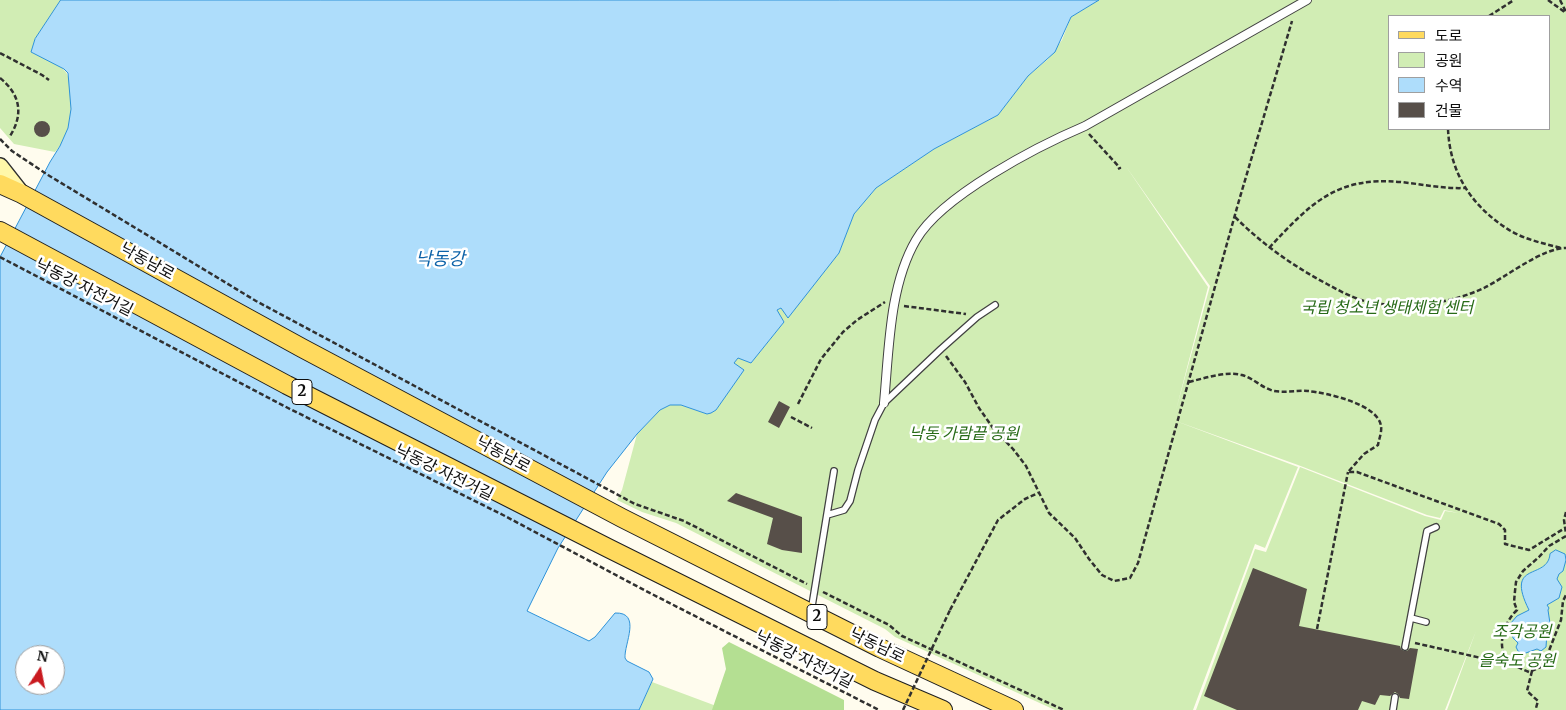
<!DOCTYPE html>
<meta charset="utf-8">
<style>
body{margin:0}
#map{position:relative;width:1566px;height:710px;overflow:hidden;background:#fffcee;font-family:Merriweather,"Noto Sans KR",serif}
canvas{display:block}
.legend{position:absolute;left:1388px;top:15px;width:162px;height:115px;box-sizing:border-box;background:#fff;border:1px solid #9f9f9f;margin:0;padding:6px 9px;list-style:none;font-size:15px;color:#0e0e0e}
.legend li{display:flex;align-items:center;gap:10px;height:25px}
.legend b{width:25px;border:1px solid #9f9f9f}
.north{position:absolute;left:15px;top:645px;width:50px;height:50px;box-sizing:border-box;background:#fff;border:1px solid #9f9f9f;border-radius:50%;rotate:11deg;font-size:14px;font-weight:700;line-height:20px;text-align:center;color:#0e0e0e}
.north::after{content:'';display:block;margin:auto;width:18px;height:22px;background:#c91a20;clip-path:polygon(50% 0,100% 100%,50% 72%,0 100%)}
</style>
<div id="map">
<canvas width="1566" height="710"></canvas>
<ul class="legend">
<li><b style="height:6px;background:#ffda5e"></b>도로</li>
<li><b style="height:14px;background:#d1edb4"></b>공원</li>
<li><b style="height:14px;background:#aeddfb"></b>수역</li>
<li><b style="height:14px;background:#574f49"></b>건물</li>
</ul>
<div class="north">N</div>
</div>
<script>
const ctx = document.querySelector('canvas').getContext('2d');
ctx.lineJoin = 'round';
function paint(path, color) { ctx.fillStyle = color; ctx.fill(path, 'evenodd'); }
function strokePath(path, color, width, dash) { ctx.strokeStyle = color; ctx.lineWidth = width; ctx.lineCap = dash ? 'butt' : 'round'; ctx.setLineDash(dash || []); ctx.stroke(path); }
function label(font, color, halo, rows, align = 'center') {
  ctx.font = font + ' Merriweather,"Noto Sans KR",serif'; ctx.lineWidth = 5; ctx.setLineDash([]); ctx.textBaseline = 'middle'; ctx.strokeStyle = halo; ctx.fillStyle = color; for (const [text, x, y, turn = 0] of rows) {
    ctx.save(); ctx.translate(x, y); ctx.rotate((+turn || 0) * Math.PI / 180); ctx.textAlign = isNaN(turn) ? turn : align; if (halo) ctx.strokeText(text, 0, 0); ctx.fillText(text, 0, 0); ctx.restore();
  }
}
paint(new Path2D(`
 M 0,0 L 61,0 L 35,39 L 31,52 C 41,57 57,62 65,71 C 73,79 72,118 68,128 C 65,137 61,146 55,152 L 14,144 L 0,128 Z
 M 1099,0 L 1566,0 L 1566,710 L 1447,710 L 1476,631 L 1445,710 L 1196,710 L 1255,549 L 1266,552 L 1300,467 L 1425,516 L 1441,520 L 1445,511 L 1459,513 L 1444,510 L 1440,518 L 1427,515 L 1298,465 L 1173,420 L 1298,467 L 1265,548 L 1255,544 L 1193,710 L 1055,710 L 895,637 L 885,629 L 676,523 L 642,512 L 617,500 L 622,490 L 637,434 L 660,410 L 670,405 L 681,405 L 707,414 L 716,410 L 743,371 L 734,363 L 738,357 L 751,363 L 784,322 L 777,311 L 781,308 L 788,317 L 839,253 L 854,214 L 876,188 L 934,149 L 998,115 L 1028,76 L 1048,59 L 1062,40 L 1071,17 ZM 1390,16 L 1550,16 L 1550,129 L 1390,129 ZM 1125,165 L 1210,286 L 1176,410 L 1208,287 Z
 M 652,682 L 727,710 L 639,710 Z`), '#d1edb4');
paint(new Path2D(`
 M 729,642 L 844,700 L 844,710 L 712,710 L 726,669 L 722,648 Z`), '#b4df92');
const water = new Path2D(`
 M 61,0 L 1099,0 L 1071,17 L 1055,52 L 1028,76 L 998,115 L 934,149 L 876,188 L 854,214 L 839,253 L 788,318 L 781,308 L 777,310 L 784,322 L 751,363 L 738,358 L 734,363 L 744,370 L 716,410 L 711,413 L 707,414 L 681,405 L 670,405 L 660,410 L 637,434 L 607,472 L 558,548 L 527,611 L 589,641 L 595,637 L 615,613 C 642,612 624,644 625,658 L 627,661 L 649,672 L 653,679 L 639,710 L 0,710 L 0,257 L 50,162 L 60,146 L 68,128 L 71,109 L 68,73 L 64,69 L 31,52 L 35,39 ZM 25,655 L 55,655 L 55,685 L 25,685 Z
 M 1556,550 L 1565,554 L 1566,560 L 1563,571 L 1559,574 L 1557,579 L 1562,587 L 1559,598 L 1547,605 L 1549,608 L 1548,610 L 1551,630 L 1547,633 L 1546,647 L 1541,651 L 1537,649 L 1523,654 L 1518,651 L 1516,647 L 1518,643 L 1513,638 L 1510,624 L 1517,616 L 1529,610 C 1504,560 1548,581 1550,554 Z`);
paint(water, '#aeddfb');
strokePath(water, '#2f92d8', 1);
paint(new Path2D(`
 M34 129a8 8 0 1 1 16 0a8 8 0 1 1-16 0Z
 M 779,401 L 790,407 L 779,428 L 768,422 Z
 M 736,493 L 802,517 L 802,553 L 782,550 L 767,544 L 773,518 L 727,501 Z
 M 1253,568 L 1307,589 L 1299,626 L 1400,646 L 1401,649 L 1404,651 L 1407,651 L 1410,648 L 1418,649 L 1409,699 L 1400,698 L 1398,694 L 1395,692 L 1390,696 L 1380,695 L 1375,705 L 1362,701 L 1358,710 L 1237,710 L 1204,696 Z`), '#574f49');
const service = new Path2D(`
 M 827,515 L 844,510 L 850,501 L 858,470 L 875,420 L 884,403 L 941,349 L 977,317 L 995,305
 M 811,612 L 834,471
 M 1411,618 L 1426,622
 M 1405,647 L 1427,531 L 1436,527
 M 1393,710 L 1395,697`);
const pedestrian = new Path2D(`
 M 884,403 C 889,351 889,286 916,240 C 941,196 1038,146 1085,126 L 1307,0`);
const secondary = new Path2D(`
 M 0,166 L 22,194`);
const primary = new Path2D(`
 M 0,184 L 22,194 L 302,348 L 622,518 L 880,648 L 1014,710
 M 0,231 L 287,385 L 608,548 L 875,681 L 943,710`);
strokePath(service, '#414141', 8);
strokePath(pedestrian, '#414141', 10);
strokePath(secondary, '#303030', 18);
strokePath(primary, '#1f1f1f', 20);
strokePath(new Path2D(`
 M 1548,0 L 1566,13
 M 1560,0 L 1566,12
 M 1489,16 L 1514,0
 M 0,53 L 42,75 L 49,80
 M 0,78 C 20,94 24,114 10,136
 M 1448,129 C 1450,172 1470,204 1506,228 C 1522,239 1542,243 1561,248
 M 1089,134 L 1120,168 L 1118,169
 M 0,139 L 12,151 L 48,175 L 256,301 L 635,504 L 684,521 L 807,584
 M 1235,217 C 1262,244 1293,266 1327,284 C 1340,291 1354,299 1369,302 C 1407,310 1449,304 1484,288 C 1506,277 1542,248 1566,248
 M 1269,248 C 1310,204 1336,176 1400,182 C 1422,184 1443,189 1465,188
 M 0,257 L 288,408 L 503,515 L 646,591 L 879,710
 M 904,306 L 966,314
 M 946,356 L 965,382 L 979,408 L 993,428 L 1013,449 L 1026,466 L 1049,513 L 1075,538 L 1089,559 L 1102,575 L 1114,581 L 1130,578 L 1138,563 L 1238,204 L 1292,21
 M 1189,382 C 1205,378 1226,371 1242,375 C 1253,378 1262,388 1274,391 C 1286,393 1297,390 1308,391 C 1327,393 1378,404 1381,426 C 1382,432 1379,439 1378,445 L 1364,454 L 1348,472 L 1357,472 L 1499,524 L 1505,530 L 1505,544 L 1529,550 L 1565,528
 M 798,404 L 821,359 L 843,332 L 857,320 L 885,302
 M 791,417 L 812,428
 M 1566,512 L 1564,520 L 1566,534
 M 1566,536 L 1549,546 L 1539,557 L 1523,571 L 1516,582 L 1515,591 L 1514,602 L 1517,610 C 1503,623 1493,653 1514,665 C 1519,668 1524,670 1529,672 L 1543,666 L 1561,620 L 1563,601 L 1566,595
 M 823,592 L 889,625 L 902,636 L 1064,710
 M 950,610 L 998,520 L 1025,499 L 1038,493
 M 1317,629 L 1348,472
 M 1415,643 L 1512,665
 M 1532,671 L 1527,691 L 1538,701 L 1536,708`), '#303030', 2.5, [5, 2.5]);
strokePath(service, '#fff', 5.5);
strokePath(pedestrian, '#fff', 8);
strokePath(secondary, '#fff7a9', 15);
strokePath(primary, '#ffda5e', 18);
strokePath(new Path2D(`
 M 903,710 L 950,610`), '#303030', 2.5, [5, 2.5]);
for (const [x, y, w] of [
 [302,392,20],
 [817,617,20]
]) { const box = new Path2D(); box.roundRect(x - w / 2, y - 12.5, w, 25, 4); ctx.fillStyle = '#fff'; ctx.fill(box); strokePath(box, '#0e0e0e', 1); }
label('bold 15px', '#0e0e0e', null, [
 ["2",302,392],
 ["2",817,617]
]);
label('16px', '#0e0e0e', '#fff', [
 ["낙동남로",147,262,29],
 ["낙동강 자전거길",84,288,27],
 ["낙동남로",503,455,28],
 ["낙동강 자전거길",444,473,26],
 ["낙동남로",877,646,26],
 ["낙동강 자전거길",804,660,27]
]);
label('italic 16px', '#286b18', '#fff', [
 ["국립 청소년 생태체험 센터",1387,308],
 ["낙동 가람끝 공원",964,434],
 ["조각공원",1522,632],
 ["을숙도 공원",1517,661]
]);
label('italic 18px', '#0d63a9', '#fff', [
 ["낙동강",440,260]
]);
</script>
